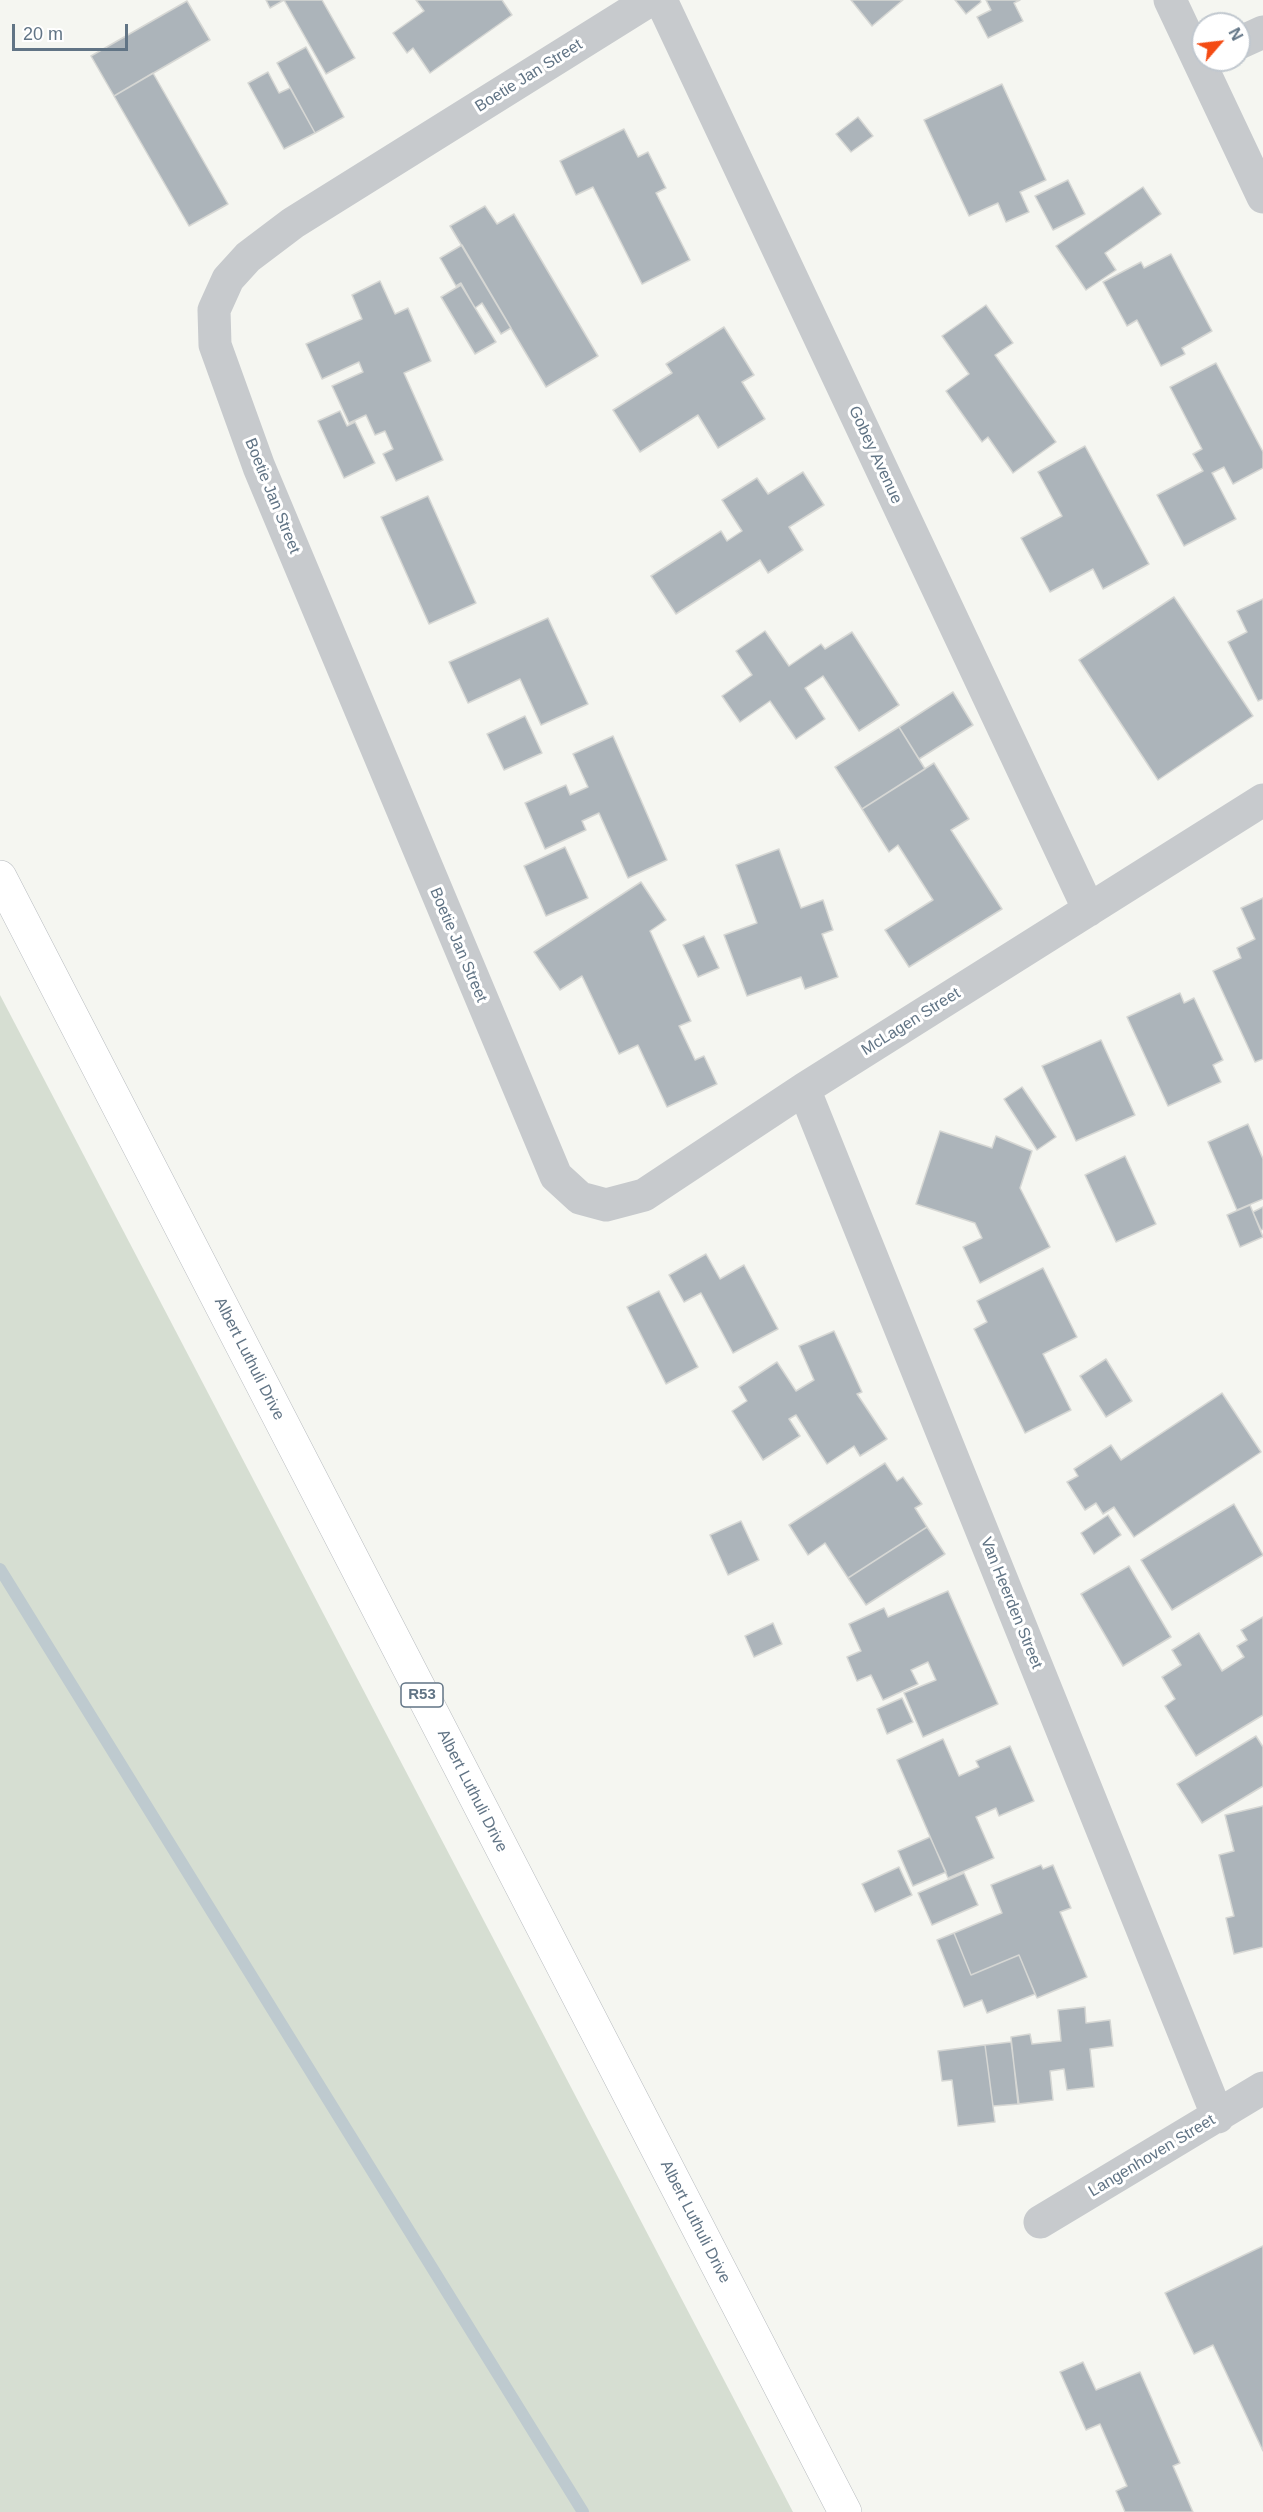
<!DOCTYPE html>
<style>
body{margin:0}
#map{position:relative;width:1263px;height:2512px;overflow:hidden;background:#f5f6f1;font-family:Helvetica,sans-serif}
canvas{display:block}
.north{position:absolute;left:1191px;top:12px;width:60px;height:60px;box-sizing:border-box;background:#fff;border:2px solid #c0c7ce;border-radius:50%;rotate:62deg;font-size:16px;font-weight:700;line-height:24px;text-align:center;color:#617485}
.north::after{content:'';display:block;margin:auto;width:21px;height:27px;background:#f44b13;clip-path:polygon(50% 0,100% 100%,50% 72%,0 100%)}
.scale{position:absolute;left:12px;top:24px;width:116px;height:27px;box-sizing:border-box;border:3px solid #617485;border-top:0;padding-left:8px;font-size:18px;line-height:21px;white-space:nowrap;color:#617485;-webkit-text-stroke:4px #fff;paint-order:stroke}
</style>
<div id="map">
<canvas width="1263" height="2512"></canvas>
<div class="north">N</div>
<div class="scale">20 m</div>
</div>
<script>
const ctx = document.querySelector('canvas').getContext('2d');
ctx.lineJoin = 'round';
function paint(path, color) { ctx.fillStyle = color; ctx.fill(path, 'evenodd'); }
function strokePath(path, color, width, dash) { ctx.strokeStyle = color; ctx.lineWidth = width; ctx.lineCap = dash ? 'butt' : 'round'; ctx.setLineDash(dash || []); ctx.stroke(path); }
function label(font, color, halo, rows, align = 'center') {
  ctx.font = font + ' Helvetica,sans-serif'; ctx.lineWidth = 6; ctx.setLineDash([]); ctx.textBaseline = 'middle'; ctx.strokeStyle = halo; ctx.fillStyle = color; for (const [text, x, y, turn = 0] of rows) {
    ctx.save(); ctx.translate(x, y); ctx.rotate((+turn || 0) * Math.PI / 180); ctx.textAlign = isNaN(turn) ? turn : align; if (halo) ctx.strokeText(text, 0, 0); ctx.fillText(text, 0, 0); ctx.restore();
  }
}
paint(new Path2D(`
 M 0,995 L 793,2512 L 0,2512 Z`), '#d6ded2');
strokePath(new Path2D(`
 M 0,1569 L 583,2512`), '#becacf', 12);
const building = new Path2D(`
 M 266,0 L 284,0 L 270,8 Z
 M 284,0 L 322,0 L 355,58 L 326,74 Z
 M 416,0 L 502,0 L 512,15 L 430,73 L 413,48 L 407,53 L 393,33 L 424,11 Z
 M 851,0 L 903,0 L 872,26 Z
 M 955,0 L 980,0 L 981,2 L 966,14 Z
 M 986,0 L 1020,0 L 1014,3 L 1023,21 L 988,38 L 977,17 L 991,10 Z
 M 187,1 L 210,40 L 114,96 L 91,56 Z
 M 306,47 L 344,117 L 315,133 L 277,63 Z
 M 268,72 L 279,93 L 290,88 L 315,133 L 284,149 L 248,83 Z
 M 153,73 L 228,204 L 189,226 L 114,96 Z
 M 1002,84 L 1046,180 L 1020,192 L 1029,212 L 1006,222 L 998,203 L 969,216 L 924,120 Z
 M 858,117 L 873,136 L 851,152 L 836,134 Z
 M 624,129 L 638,157 L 648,152 L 666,188 L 656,193 L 690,260 L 642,284 L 593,187 L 576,195 L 560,161 Z
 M 1068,180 L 1085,214 L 1053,230 L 1035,196 Z
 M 1143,187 L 1161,214 L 1105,253 L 1116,270 L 1086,290 L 1056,246 Z
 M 485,206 L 497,224 L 514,214 L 598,356 L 546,387 L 450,226 Z
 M 462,245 L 511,328 L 501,334 L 482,303 L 475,308 L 461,283 L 456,286 L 440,258 Z
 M 1171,254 L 1212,331 L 1182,348 L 1185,354 L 1161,366 L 1137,320 L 1127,326 L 1103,282 L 1141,262 L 1144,268 Z
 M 380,281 L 395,314 L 408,308 L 431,361 L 404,373 L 443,460 L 396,481 L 383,454 L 393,449 L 385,431 L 375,435 L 366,415 L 349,423 L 332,386 L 363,372 L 359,362 L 322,379 L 306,344 L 362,319 L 352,295 Z
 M 461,285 L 496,342 L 475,354 L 441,297 Z
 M 986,305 L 1013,343 L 995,355 L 1056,442 L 1013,473 L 988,437 L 982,442 L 946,391 L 969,374 L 942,336 Z
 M 724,327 L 754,375 L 742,382 L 765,419 L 718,448 L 698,415 L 640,452 L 613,410 L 672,373 L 666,364 Z
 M 1216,363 L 1263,452 L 1263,468 L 1233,484 L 1224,467 L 1212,473 L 1236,519 L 1184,546 L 1157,495 L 1203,471 L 1193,454 L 1202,449 L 1170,387 Z
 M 340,411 L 347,426 L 355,422 L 375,463 L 344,478 L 318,421 Z
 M 1085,446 L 1149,564 L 1103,589 L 1093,569 L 1050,592 L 1021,538 L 1062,516 L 1038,472 Z
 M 803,472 L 824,505 L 789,527 L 803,550 L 768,573 L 760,560 L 676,614 L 651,576 L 721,531 L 727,541 L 742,531 L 722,500 L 757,478 L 768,494 Z
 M 428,496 L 476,603 L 429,624 L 381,517 Z
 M 1174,597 L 1253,716 L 1158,780 L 1079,660 Z
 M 1263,599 L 1263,699 L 1258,701 L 1228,642 L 1247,632 L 1237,611 Z
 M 548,618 L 588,704 L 541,725 L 520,679 L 468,703 L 449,662 Z
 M 765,631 L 789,666 L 821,644 L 825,649 L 852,632 L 899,705 L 859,731 L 823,676 L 805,688 L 825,719 L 796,739 L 770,701 L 740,722 L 722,696 L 752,675 L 736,651 Z
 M 953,692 L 973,725 L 919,759 L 899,727 Z
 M 525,716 L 542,753 L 504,770 L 487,734 Z
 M 899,727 L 925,769 L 862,809 L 835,767 Z
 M 613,736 L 667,860 L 628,878 L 599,813 L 582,821 L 586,830 L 545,849 L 525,803 L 566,785 L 570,795 L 588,787 L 573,754 Z
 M 934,763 L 969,819 L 951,830 L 1002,909 L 909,967 L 885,930 L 933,900 L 898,845 L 889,852 L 862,809 Z
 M 565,847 L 588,898 L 546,916 L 524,866 Z
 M 779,849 L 801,908 L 823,900 L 833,930 L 822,934 L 838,977 L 805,989 L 801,977 L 747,996 L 724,935 L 757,923 L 736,865 Z
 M 641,882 L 666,920 L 650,931 L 691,1021 L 679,1026 L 695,1060 L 704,1056 L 717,1084 L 667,1107 L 638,1045 L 619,1054 L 582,976 L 560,990 L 534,952 Z
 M 1263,898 L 1263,1059 L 1255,1062 L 1213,971 L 1241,958 L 1237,948 L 1255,939 L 1241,908 Z
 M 704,936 L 719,968 L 698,977 L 683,945 Z
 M 1180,993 L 1184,1003 L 1194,998 L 1223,1060 L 1213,1065 L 1221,1082 L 1168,1106 L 1127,1017 Z
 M 1101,1040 L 1135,1115 L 1076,1141 L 1042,1066 Z
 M 1022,1087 L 1056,1137 L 1037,1150 L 1004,1099 Z
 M 1248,1124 L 1263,1159 L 1263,1199 L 1237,1210 L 1208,1142 Z
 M 940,1131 L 992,1148 L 996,1136 L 1032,1151 L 1020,1188 L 1050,1247 L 980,1283 L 963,1247 L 982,1238 L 975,1223 L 916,1204 Z
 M 1125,1156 L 1156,1224 L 1116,1242 L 1085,1175 Z
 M 1250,1205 L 1263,1237 L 1240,1247 L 1227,1215 Z
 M 1263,1207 L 1263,1229 L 1261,1230 L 1253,1212 Z
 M 706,1254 L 720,1279 L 744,1265 L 778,1329 L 733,1353 L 701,1293 L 684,1302 L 669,1275 Z
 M 1043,1268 L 1077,1337 L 1043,1354 L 1071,1410 L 1025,1433 L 974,1329 L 987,1322 L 977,1301 Z
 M 659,1291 L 698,1367 L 666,1384 L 627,1307 Z
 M 834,1331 L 862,1392 L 857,1394 L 887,1439 L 860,1456 L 854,1446 L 827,1464 L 796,1415 L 789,1419 L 800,1436 L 763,1460 L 732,1411 L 747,1401 L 739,1387 L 777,1362 L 796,1391 L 814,1380 L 799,1346 Z
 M 1106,1359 L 1132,1401 L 1106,1417 L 1080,1376 Z
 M 1222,1393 L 1261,1452 L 1134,1537 L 1114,1507 L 1103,1514 L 1096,1503 L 1085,1510 L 1067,1482 L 1078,1476 L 1074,1469 L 1111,1445 L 1121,1460 Z
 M 885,1463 L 897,1481 L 903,1477 L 922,1504 L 915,1508 L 927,1527 L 848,1578 L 825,1543 L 808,1555 L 789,1525 Z
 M 1234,1504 L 1263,1555 L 1172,1610 L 1141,1560 Z
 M 1108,1515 L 1121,1535 L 1094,1554 L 1081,1533 Z
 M 741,1521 L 759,1560 L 728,1575 L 710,1535 Z
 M 927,1527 L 945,1554 L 866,1605 L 848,1578 Z
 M 1129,1566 L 1171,1637 L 1123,1666 L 1081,1594 Z
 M 948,1591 L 998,1704 L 923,1737 L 904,1693 L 936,1680 L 928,1662 L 911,1670 L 918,1684 L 883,1700 L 871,1675 L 857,1681 L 847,1657 L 861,1651 L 849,1624 L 884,1608 L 888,1617 Z
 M 1263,1617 L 1263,1715 L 1196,1756 L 1165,1706 L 1175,1699 L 1162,1677 L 1181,1665 L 1172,1650 L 1199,1633 L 1222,1671 L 1244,1657 L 1237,1646 L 1247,1640 L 1241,1630 Z
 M 773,1623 L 782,1644 L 754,1657 L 745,1636 Z
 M 902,1698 L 913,1722 L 887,1734 L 877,1709 Z
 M 1256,1736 L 1263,1747 L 1263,1786 L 1202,1823 L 1177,1784 Z
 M 943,1739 L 959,1776 L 979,1767 L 976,1761 L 1010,1746 L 1034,1801 L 999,1816 L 996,1808 L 976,1817 L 994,1858 L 948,1878 L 897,1760 Z
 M 1263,1806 L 1263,1947 L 1234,1954 L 1226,1918 L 1234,1916 L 1219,1855 L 1234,1851 L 1225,1815 Z
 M 930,1837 L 946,1872 L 913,1886 L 898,1851 Z
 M 1041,1865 L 1043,1869 L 1053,1865 L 1071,1908 L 1060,1912 L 1087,1977 L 1037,1998 L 1019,1955 L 971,1975 L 954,1933 L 1002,1913 L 991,1885 Z
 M 899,1867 L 912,1895 L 875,1912 L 862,1884 Z
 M 964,1873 L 978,1905 L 932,1925 L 918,1893 Z
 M 954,1933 L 971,1975 L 1019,1955 L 1035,1994 L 987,2013 L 982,2000 L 964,2007 L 937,1940 Z
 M 1085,2007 L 1086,2023 L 1110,2020 L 1113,2046 L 1090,2049 L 1094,2087 L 1067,2090 L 1064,2069 L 1050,2071 L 1053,2100 L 1018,2104 L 1011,2037 L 1030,2034 L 1032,2044 L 1061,2041 L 1058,2010 Z
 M 1011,2042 L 1019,2104 L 993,2106 L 985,2045 Z
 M 985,2045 L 995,2122 L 958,2126 L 952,2080 L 942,2081 L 938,2051 Z
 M 1263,2246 L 1263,2451 L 1213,2345 L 1194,2354 L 1165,2293 Z
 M 1083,2362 L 1096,2390 L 1140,2372 L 1180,2463 L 1173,2466 L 1193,2512 L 1125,2512 L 1116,2491 L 1127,2486 L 1100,2424 L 1086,2430 L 1060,2372 Z`);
paint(building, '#acb4ba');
strokePath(building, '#d6d7d4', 1.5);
const primary = new Path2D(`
 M 0,877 L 845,2512`);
strokePath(primary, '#b7bbbf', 34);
strokePath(new Path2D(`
 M 650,0 L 293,223 L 248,257 L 228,279 L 214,310 L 215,345 L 259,467 L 556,1176 L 580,1198 L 606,1205 L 644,1195 L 804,1089 L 1263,800
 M 661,0 L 1089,910
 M 1170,0 L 1263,197
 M 1239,43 L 1263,32
 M 804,1089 L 1218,2117
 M 1040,2222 L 1263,2088`), '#c7cacd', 33);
strokePath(primary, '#fff', 33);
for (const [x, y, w] of [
 [422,1695,42]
]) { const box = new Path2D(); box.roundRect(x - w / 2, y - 12, w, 24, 4.5); ctx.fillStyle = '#fff'; ctx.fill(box); strokePath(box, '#617485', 1.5); }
label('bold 15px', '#617485', null, [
 ["R53",422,1695]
]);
label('16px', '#617485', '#fff', [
 ["Boetie Jan Street",529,76,-32],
 ["Gobey Avenue",875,455,65],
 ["Boetie Jan Street",272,496,68],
 ["Boetie Jan Street",458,945,67],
 ["McLagen Street",911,1022,-32],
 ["Albert Luthuli Drive",249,1359,63],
 ["Van Heerden Street",1011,1603,68],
 ["Albert Luthuli Drive",472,1791,63],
 ["Langenhoven Street",1152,2156,-31],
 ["Albert Luthuli Drive",695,2222,63]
]);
</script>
